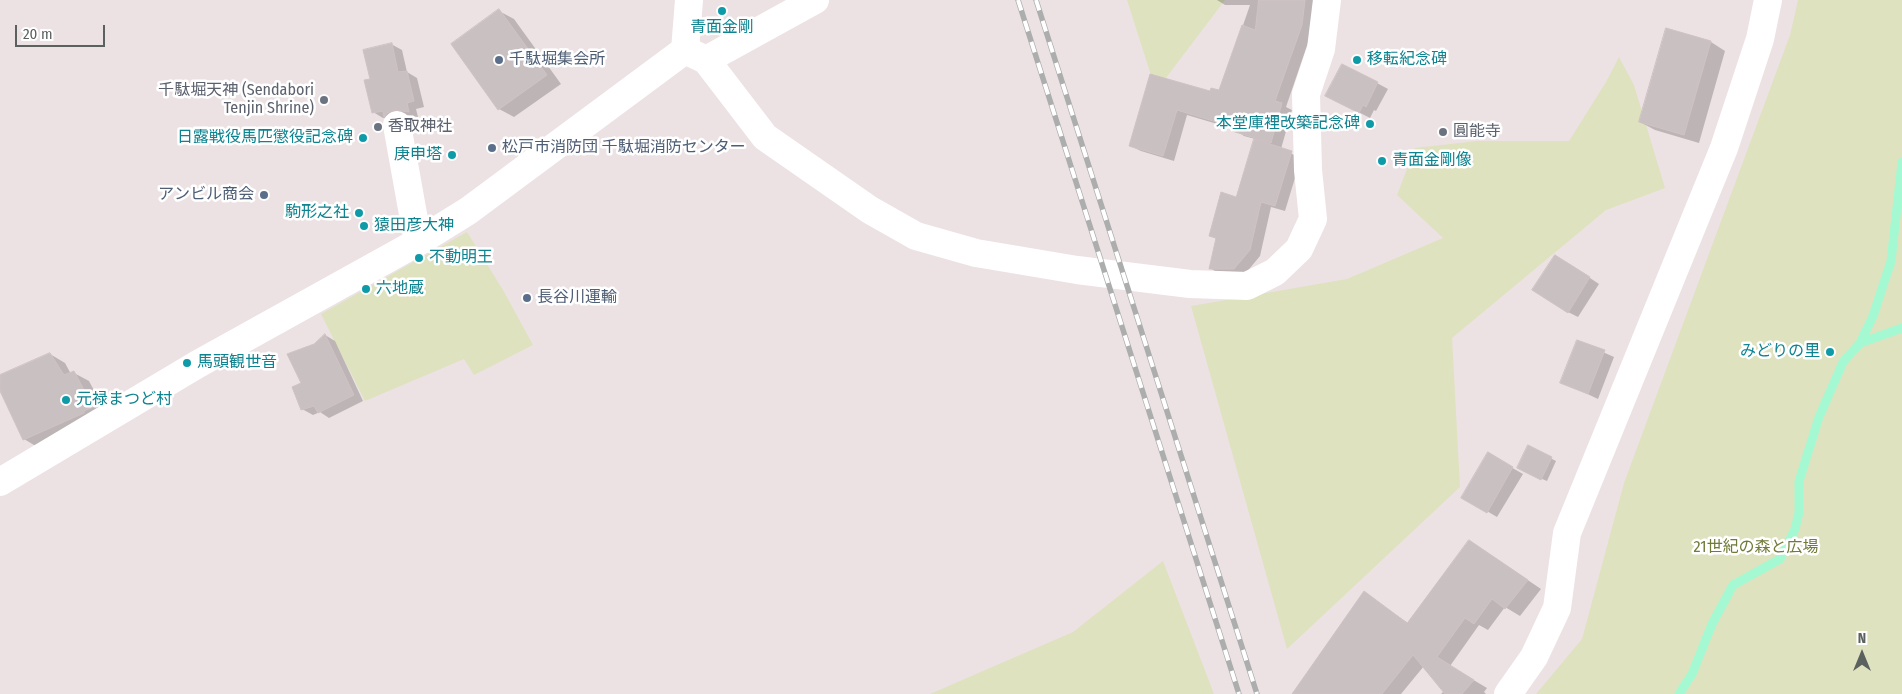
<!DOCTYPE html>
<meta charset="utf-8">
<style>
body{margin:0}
#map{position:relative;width:1902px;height:694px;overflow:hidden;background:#ece2e3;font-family:"Fira Sans Condensed",sans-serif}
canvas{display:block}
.north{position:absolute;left:1837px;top:629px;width:50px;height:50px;-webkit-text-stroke:4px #fff;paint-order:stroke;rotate:0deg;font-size:14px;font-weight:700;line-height:20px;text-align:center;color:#5a615f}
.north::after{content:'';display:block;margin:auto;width:18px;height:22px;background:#5a615f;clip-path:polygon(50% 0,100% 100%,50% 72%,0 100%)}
.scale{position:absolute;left:15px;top:25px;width:90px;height:22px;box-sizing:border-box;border:2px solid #5a615f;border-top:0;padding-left:6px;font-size:15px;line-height:18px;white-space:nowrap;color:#5a615f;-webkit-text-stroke:4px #fff;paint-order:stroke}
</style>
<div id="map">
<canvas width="1902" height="694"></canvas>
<div class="north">N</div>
<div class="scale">20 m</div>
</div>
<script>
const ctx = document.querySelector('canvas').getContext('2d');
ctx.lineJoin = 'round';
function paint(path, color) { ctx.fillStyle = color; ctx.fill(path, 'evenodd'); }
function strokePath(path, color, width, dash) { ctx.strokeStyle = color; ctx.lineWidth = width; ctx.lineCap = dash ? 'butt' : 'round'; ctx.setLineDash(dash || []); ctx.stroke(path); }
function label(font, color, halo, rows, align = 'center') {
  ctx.font = font + ' "Fira Sans Condensed","Noto Sans JP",sans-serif'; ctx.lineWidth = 5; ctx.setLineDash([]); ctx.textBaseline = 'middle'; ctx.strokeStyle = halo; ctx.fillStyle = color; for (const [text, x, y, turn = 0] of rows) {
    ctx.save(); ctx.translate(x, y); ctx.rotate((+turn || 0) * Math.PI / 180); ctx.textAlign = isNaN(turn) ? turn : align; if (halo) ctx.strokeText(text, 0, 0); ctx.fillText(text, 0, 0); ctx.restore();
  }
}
paint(new Path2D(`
 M 1127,0 L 1225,0 L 1156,91 Z
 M 1798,0 L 1902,0 L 1902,694 L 1536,694 L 1582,639 L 1624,483 L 1790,35 Z
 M 1619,57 L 1634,85 L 1665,188 L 1606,210 L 1452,338 L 1460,487 L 1287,649 L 1191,306 L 1347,279 L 1443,238 L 1397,195 L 1415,148 L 1477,141 L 1569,141 L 1606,82 Z
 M 467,232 L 503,290 L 533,345 L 474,375 L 464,359 L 365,401 L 321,314 Z
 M 1163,561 L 1214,694 L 930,694 L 1073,632 Z`), '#dee2bf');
paint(new Path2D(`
 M 1217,0 L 1316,0 L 1312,31 L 1286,107 L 1292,110 L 1281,149 L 1301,158 L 1285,211 L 1271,207 L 1260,256 L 1245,274 L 1220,274 L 1210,268 L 1217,239 L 1210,236 L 1237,198 L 1255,139 L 1244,136 L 1234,129 L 1187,115 L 1174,161 L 1141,151 L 1130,146 L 1151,76 L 1211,93 L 1220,92 L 1250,5 L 1225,5 Z
 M 499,11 L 514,19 L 561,84 L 514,117 L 499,109 Z
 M 1711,42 L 1725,51 L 1699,143 L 1655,130 L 1640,122 Z
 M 391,44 L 402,50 L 407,72 L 417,78 L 424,107 L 416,109 L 418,117 L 405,115 L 383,118 L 373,112 L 372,80 Z
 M 1377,83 L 1388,89 L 1376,111 L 1374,110 L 1370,118 L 1337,101 Z
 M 1566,262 L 1599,284 L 1578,317 L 1568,312 Z
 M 325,335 L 335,341 L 363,401 L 329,418 L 320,412 L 313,415 L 302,409 L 303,384 L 315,345 Z
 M 1578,341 L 1614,357 L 1598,399 L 1562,382 Z
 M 50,354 L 65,363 L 71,374 L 74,373 L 89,381 L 107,415 L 39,448 L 24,439 L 0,388 L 0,376 Z
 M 1529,447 L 1556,461 L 1547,481 L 1523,471 Z
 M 1488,454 L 1523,474 L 1497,517 L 1463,497 Z
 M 1470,541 L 1541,589 L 1520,616 L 1505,607 L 1488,630 L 1479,625 L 1450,666 L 1487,688 L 1484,692 L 1486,694 L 1441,694 L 1444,691 L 1424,666 L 1401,694 L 1293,694 L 1364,593 L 1408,623 Z`), '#0003');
strokePath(new Path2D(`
 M 1860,343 L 1902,328
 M 1679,694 L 1692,674 L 1712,624 L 1733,585 L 1780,559 L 1795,529 L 1799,512 L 1799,481 L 1819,417 L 1843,362 L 1860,343 L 1873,316 L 1891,261 L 1902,162`), '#a5f9d2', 9);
const building = new Path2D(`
 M 1259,0 L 1305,0 L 1302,25 L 1275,101 L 1282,103 L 1271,143 L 1232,131 L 1233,127 L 1177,110 L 1163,156 L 1129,146 L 1150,74 L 1210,91 L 1211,88 L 1219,90 L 1242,25 L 1255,30 Z
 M 499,9 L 547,75 L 498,110 L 451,44 Z
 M 1666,28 L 1711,41 L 1684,135 L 1639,122 Z
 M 392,43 L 398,72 L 407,71 L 414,101 L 407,103 L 409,112 L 394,110 L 387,113 L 384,117 L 383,111 L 372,113 L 364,80 L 370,79 L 363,50 Z
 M 1342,64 L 1378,82 L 1366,107 L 1363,105 L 1359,113 L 1325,96 Z
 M 1254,139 L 1292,151 L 1275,206 L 1261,202 L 1250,250 L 1234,269 L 1209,269 L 1216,238 L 1209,236 L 1221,192 L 1236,197 Z
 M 1555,255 L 1590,277 L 1568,313 L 1532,290 Z
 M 325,334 L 354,395 L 318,413 L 314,406 L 301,410 L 292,387 L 301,383 L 287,354 L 314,344 Z
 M 1577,340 L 1605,350 L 1588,394 L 1560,383 Z
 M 50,353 L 64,375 L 74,371 L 93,407 L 84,411 L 84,413 L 23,440 L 0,391 L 0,375 Z
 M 1528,445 L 1552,457 L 1541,480 L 1517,468 Z
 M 1488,452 L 1513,467 L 1487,513 L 1461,498 Z
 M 1469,540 L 1528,580 L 1505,609 L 1492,599 L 1474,624 L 1465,618 L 1437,657 L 1474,680 L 1462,694 L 1445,694 L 1413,655 L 1382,694 L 1292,694 L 1364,591 L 1407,623 Z`);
paint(building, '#c9c0c2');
strokePath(building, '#d0c1c4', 1);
strokePath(new Path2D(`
 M 685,50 L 706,60 L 765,137 L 870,210 L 916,236 L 976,253 L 1077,270 L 1190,284 L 1247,286 L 1275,272 L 1299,249 L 1313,219 L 1308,170 L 1306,94 L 1321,49 L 1327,0
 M 706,60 L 815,0
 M 397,125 L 418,242
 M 0,482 L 198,364 L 418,242 L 468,211 L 685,50 L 689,0
 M 1508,694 L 1534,657 L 1557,608 L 1567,533 L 1724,148 L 1760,39 L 1768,0`), '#fff', 28);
const rail = new Path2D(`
 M 1018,0 L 1239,694
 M 1036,0 L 1257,694`);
strokePath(rail, '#acadad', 5.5);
strokePath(rail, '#fff', 4, [11]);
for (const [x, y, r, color] of [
 [722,11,5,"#0f9aa8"],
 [499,60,5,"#5c6f8a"],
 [1357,60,5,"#0f9aa8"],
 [324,100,5,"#6b7280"],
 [1370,124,5,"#0f9aa8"],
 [378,127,5,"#6b7280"],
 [1443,132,5,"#6b7280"],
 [363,138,5,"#0f9aa8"],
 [492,148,5,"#5c6f8a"],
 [452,155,5,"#0f9aa8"],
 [1382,161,5,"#0f9aa8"],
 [264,195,5,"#5c6f8a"],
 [359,213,5,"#0f9aa8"],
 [364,226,5,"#0f9aa8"],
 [419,258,5,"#0f9aa8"],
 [366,289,5,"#0f9aa8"],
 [527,298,5,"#5c6f8a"],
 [1830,352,5,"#0f9aa8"],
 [187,363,5,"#0f9aa8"],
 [66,400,5,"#0f9aa8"]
]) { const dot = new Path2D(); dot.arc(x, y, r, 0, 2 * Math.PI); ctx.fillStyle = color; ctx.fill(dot); strokePath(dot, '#fff', 2); }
label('16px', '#0d838f', '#fff', [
 ["青面金剛",722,28,"center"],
 ["移転紀念碑",1367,60],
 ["本堂庫裡改築記念碑",1360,124,"right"],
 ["日露戦役馬匹懲役記念碑",353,138,"right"],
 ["庚申塔",442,155,"right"],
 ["青面金剛像",1392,161],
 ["駒形之社",349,213,"right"],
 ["猿田彦大神",374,226],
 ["不動明王",429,258],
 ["六地蔵",376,289],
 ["みどりの里",1820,352,"right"],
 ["馬頭観世音",197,363],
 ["元禄まつど村",76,400]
], 'left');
label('16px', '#4e5e75', '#fff', [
 ["千駄堀集会所",509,60],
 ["松戸市消防団 千駄堀消防センター",502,148],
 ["アンビル商会",254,195,"right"],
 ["長谷川運輸",537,298]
], 'left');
label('16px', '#5b616d', '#fff', [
 ["千駄堀天神 (Sendabori",314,91,"right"],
 ["Tenjin Shrine)",314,109,"right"],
 ["香取神社",388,127],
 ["圓能寺",1453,132]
], 'left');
label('16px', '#717a38', '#fff', [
 ["21世紀の森と広場",1756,548]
]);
</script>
